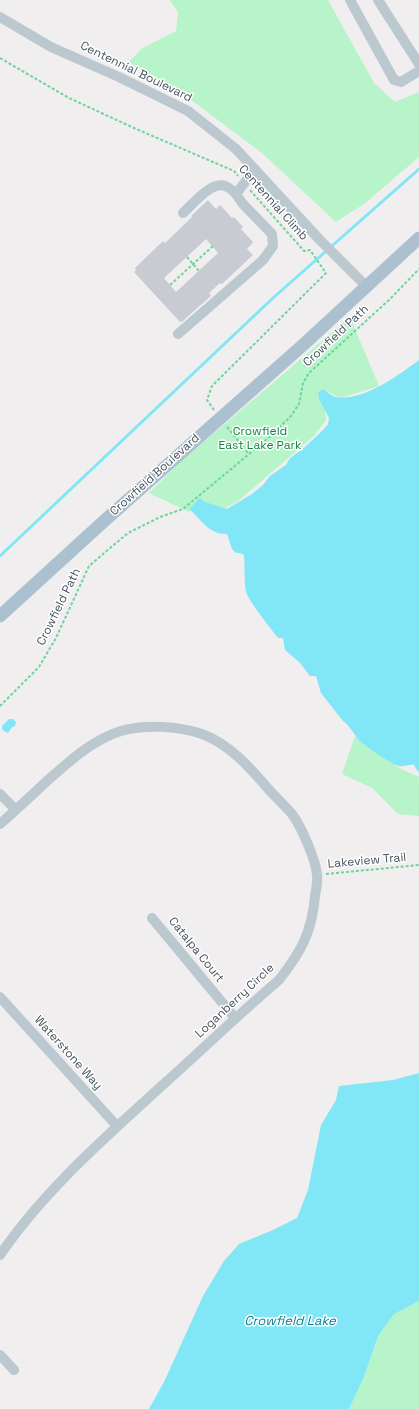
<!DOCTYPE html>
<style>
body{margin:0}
canvas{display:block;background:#f1eeef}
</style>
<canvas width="419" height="1409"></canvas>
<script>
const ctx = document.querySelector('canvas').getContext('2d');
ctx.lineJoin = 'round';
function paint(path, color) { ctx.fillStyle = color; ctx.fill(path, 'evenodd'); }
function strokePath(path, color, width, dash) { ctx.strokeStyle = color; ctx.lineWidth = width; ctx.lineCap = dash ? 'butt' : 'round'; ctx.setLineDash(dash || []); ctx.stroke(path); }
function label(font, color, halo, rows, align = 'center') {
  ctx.font = font + ' "Space Grotesk",sans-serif'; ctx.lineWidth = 3; ctx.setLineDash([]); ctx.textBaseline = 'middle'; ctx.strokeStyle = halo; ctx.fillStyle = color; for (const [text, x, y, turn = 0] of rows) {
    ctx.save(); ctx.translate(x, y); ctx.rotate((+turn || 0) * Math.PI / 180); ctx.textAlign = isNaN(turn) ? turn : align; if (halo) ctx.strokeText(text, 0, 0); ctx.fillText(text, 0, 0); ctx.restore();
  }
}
paint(new Path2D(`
 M 170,0 L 328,0 L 374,83 L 395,102 L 419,92 L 419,157 L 364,204 L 336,222 L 262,153 L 178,90 L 129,62 L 141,49 L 176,31 L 178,13 Z
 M 350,317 L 379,386 L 340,398 L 323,389 L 318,393 L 319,399 L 325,409 L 326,420 L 314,436 L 238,501 C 219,513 217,510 199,499 L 189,512 L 149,493 L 179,463 Z
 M 355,736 L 401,769 L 419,777 L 419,816 L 398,814 L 372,788 L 342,774 Z
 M 419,1301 L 419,1407 L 418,1409 L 349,1409 L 364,1377 L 378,1336 L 394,1314 Z`), '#b8f4ca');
paint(new Path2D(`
 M 419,360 L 419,772 L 416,769 L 414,765 C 409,764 405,767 399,766 C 393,765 363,745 359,740 C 354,734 350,726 343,721 L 321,693 L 316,676 L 310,676 L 300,663 L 285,650 L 283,638 L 278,638 C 272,630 248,600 246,592 C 244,580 245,568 244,555 L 240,553 L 236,553 L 232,549 L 227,534 C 208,534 202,520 189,509 L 200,498 L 205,502 L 227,509 L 252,494 L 263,485 L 270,476 L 286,465 L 290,458 L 304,448 L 324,429 L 328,424 L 329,418 L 319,399 L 318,393 L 323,389 C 327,391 331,396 336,397 C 362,402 399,375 419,360 Z
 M 9,719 L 13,719 L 16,722 L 15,726 L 11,728 L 9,732 L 7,733 L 2,729 L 2,726 Z
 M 419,1073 L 419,1301 L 394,1314 L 378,1336 L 364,1377 L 349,1409 L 149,1409 L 164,1382 L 203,1296 L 224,1261 L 239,1244 L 273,1230 L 297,1218 L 308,1190 L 321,1125 L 336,1100 L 339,1086 L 393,1080 Z`), '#81e6f5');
strokePath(new Path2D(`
 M 0,556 L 273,298 L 419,169`), '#81e6f5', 3);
paint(new Path2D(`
 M 208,200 L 216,209 L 220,205 L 232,218 L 234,217 L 243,227 L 241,229 L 253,242 L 247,249 L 253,255 L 222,284 L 220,283 L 209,293 L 211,296 L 194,311 L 183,321 L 180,322 L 134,272 L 136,270 L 135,268 L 163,241 L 165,243 L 192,217 L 191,216 ZM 206,239 L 218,253 L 176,292 L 164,278 Z`), '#c8ccd2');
strokePath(new Path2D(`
 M 0,58 L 69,98 L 134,128 L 234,171 L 238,176
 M 187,257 L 199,271
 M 170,285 L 213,246
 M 214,410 L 207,400 L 212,386 L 326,273 L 310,250 L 304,251 L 250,190
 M 227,427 L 249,454
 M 0,706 L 39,667 L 56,638 L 89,566 L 128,533 L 160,517 L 183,509 L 266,440 L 291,416 L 299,404 L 303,383 L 309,373 L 390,299 L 419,269
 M 326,874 L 419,865`), '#6dd599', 2, [3, 2]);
strokePath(new Path2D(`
 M 350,0 L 394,80 L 401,82 L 419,71
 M 378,0 L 419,64
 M 0,17 L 51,47 L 119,77 L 188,111 L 236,149 L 319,239 L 367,287
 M 183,213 C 193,204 211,181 225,186 C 229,187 233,191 236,194
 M 178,334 L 263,260 L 273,246 L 272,234 L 242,203 L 236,194 L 255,169
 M 0,794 L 16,810
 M 0,824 C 16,810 31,796 47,781 C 70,761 92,740 121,731 C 146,724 178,726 202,734 C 230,744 252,770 271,792 C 278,799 285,806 292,814 C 301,826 316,860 317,875 C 318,881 316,889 315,896 C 312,932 301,952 279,980 C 240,1013 204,1048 166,1082 C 107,1136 45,1189 0,1255
 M 152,918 L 235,1018
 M 0,997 L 117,1126
 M 0,1355 L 14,1370`), '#bbc8cf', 10);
strokePath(new Path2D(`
 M 0,616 L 103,522 L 303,345 L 419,238`), '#abc1d0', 13);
label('12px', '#45545e', '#fff', [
 ["Centennial Boulevard",136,72,26],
 ["Centennial Climb",273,203,48],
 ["Crowfield Path",336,336,-43],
 ["Crowfield Boulevard",155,475,-42],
 ["Crowfield Path",59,607,-64],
 ["Lakeview Trail",367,861,-5],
 ["Catalpa Court",196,950,51],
 ["Loganberry Circle",235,1001,-43],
 ["Waterstone Way",68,1053,48]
]);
label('12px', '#0d8741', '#fff', [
 ["Crowfield",260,432],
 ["East Lake Park",260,446]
]);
label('italic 13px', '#038295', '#fff', [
 ["Crowfield Lake",290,1321]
]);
</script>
